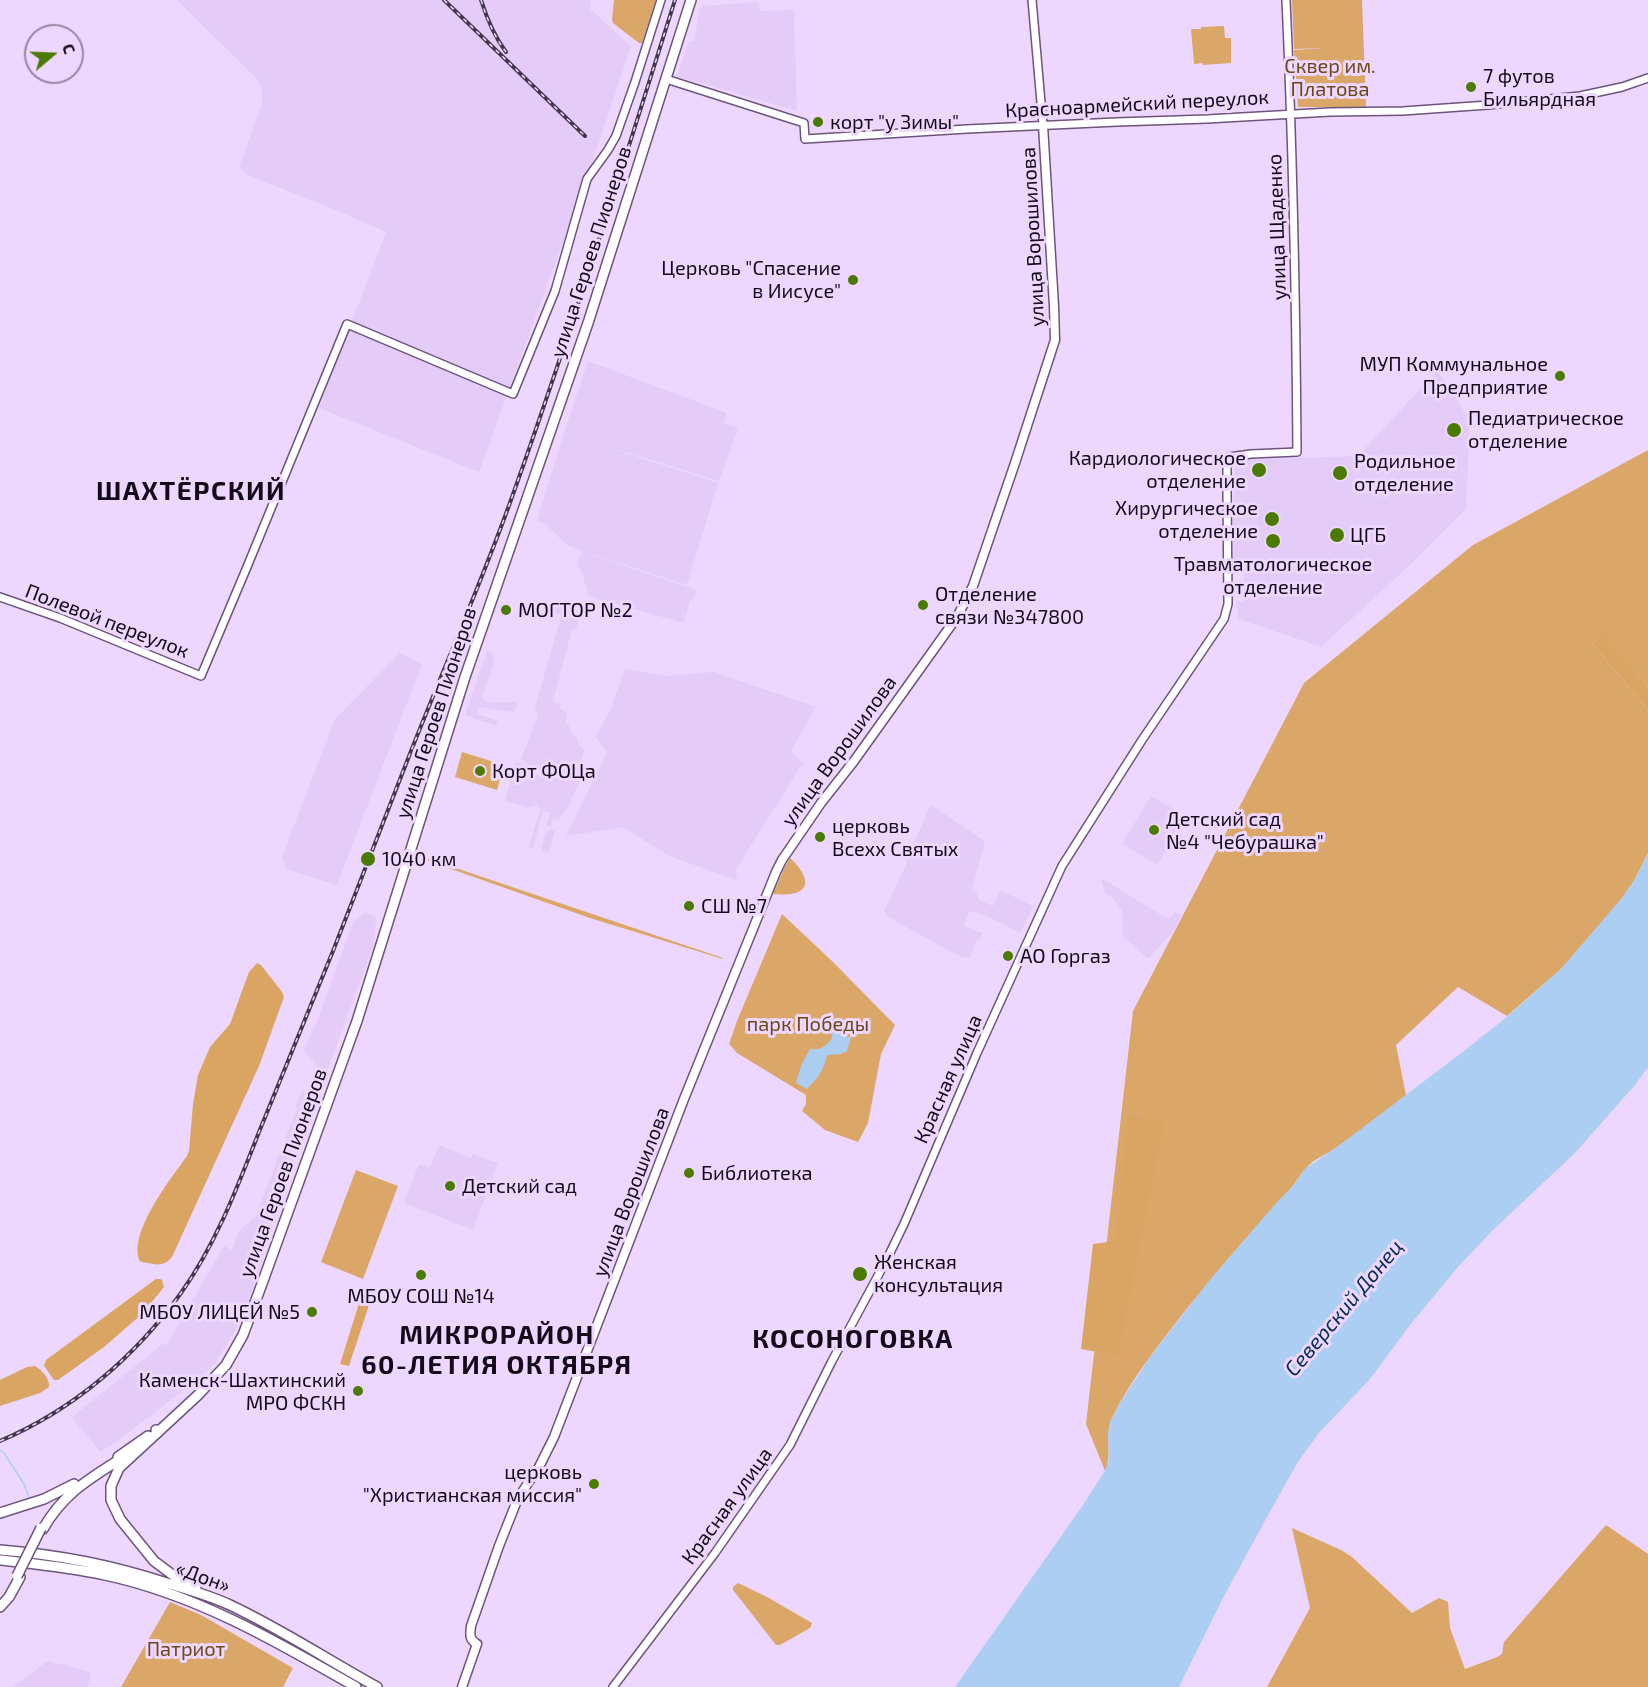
<!DOCTYPE html>
<meta charset="utf-8">
<style>
body{margin:0}
#map{position:relative;width:1648px;height:1687px;overflow:hidden;background:#eed7fe;font-family:"Exo 2",sans-serif}
canvas{display:block}
.north{position:absolute;left:24px;top:24px;width:60px;height:60px;box-sizing:border-box;background:#eed7fe;border:2px solid #9785a3;border-radius:50%;rotate:71deg;font-size:16px;font-weight:700;line-height:24px;text-align:center;color:#140a1a}
.north::after{content:'';display:block;margin:auto;width:21px;height:27px;background:#4b7a00;clip-path:polygon(50% 0,100% 100%,50% 72%,0 100%)}
</style>
<div id="map">
<canvas width="1648" height="1687"></canvas>
<div class="north">С</div>
</div>
<script>
const ctx = document.querySelector('canvas').getContext('2d');
ctx.lineJoin = 'round';
function paint(path, color) { ctx.fillStyle = color; ctx.fill(path, 'evenodd'); }
function strokePath(path, color, width, dash) { ctx.strokeStyle = color; ctx.lineWidth = width; ctx.lineCap = dash ? 'butt' : 'round'; ctx.setLineDash(dash || []); ctx.stroke(path); }
function label(font, color, halo, rows, align = 'center') {
  ctx.font = font + ' "Exo 2",sans-serif'; ctx.lineWidth = 6; ctx.setLineDash([]); ctx.textBaseline = 'middle'; ctx.strokeStyle = halo; ctx.fillStyle = color; for (const [text, x, y, turn = 0] of rows) {
    ctx.save(); ctx.translate(x, y); ctx.rotate((+turn || 0) * Math.PI / 180); ctx.textAlign = isNaN(turn) ? turn : align; if (halo) ctx.strokeText(text, 0, 0); ctx.fillText(text, 0, 0); ctx.restore();
  }
}
paint(new Path2D(`
 M 177,0 L 591,0 L 590,9 L 631,46 L 593,160 L 479,472 L 319,408 L 386,232 L 341,212 L 247,175 L 239,167 L 262,104 L 262,92 L 257,79 Z
 M 759,2 L 760,11 L 794,10 L 797,111 L 677,76 L 689,41 L 693,42 L 695,38 L 700,6 Z
 M 588,361 L 727,413 L 724,424 L 738,428 L 719,481 L 564,433 Z
 M 1437,371 L 1450,387 L 1470,422 L 1466,509 L 1414,561 L 1321,647 L 1239,619 L 1236,602 L 1244,601 L 1244,565 L 1232,565 L 1235,460 L 1358,456 Z
 M 564,433 L 718,483 L 687,585 L 568,546 L 544,523 L 537,521 Z
 M 582,551 L 696,590 L 693,599 L 690,600 L 684,623 L 589,596 L 581,570 L 577,565 Z
 M 548,602 L 581,612 L 576,629 L 572,629 L 553,702 L 561,704 L 560,709 L 566,712 L 567,715 L 565,722 L 568,724 L 572,734 L 577,738 L 578,744 L 584,750 L 579,770 L 582,773 L 579,779 L 580,781 L 567,809 L 558,820 L 553,819 L 551,829 L 555,831 L 549,853 L 541,851 L 546,831 L 549,831 L 551,827 L 546,826 L 550,813 L 543,811 L 533,849 L 529,848 L 540,809 L 537,805 L 528,807 L 505,801 L 515,763 L 519,763 L 545,779 L 546,776 L 521,759 L 538,715 L 535,707 L 562,614 L 545,612 Z
 M 487,651 L 494,654 L 493,659 L 495,660 L 482,698 L 488,702 L 518,702 L 514,712 L 479,707 L 477,714 L 498,721 L 497,726 L 465,715 Z
 M 400,653 L 422,664 L 337,885 L 286,869 L 282,857 L 335,719 Z
 M 625,669 L 666,676 L 714,672 L 816,707 L 791,751 L 803,763 L 736,869 L 737,880 L 669,856 L 623,827 L 566,836 L 607,752 L 595,737 L 610,711 Z
 M 1151,796 L 1187,817 L 1157,865 L 1122,844 Z
 M 931,805 L 985,841 L 972,890 L 976,892 L 979,900 L 993,906 L 1000,890 L 1033,906 L 1029,918 L 1027,919 L 1021,932 L 1019,932 L 989,917 L 969,911 L 964,926 L 982,933 L 979,941 L 976,941 L 970,958 L 968,958 L 961,957 L 890,918 L 884,911 L 907,863 L 905,861 Z
 M 1101,878 L 1168,919 L 1175,912 L 1181,915 L 1174,930 L 1148,959 L 1123,936 L 1122,910 L 1113,898 L 1105,893 Z
 M 365,912 L 376,917 L 374,944 L 327,1071 L 320,1068 L 303,1051 L 317,1022 L 353,922 Z
 M 302,1092 L 318,1099 L 270,1221 L 271,1224 L 271,1233 L 250,1297 L 243,1316 L 232,1335 L 215,1364 L 197,1380 L 116,1442 L 100,1452 L 72,1417 L 164,1343 L 167,1345 L 224,1246 L 232,1250 L 238,1233 L 247,1223 L 250,1223 L 251,1219 L 255,1218 L 297,1108 L 295,1106 Z
 M 439,1145 L 471,1158 L 473,1154 L 498,1163 L 473,1230 L 404,1203 L 419,1164 L 430,1168 Z
 M 48,1661 L 91,1672 L 88,1687 L 12,1687 Z`), '#e5cbf8');
paint(new Path2D(`
 M 614,0 L 656,0 L 642,43 L 639,43 L 613,23 L 612,19 Z
 M 1292,0 L 1362,0 L 1366,107 L 1298,107 L 1294,50 L 1324,48 L 1294,49 Z
 M 1224,26 L 1225,38 L 1231,38 L 1231,63 L 1203,65 L 1203,63 L 1194,64 L 1191,29 L 1201,29 L 1201,27 Z
 M 1648,450 L 1648,687 L 1602,633 L 1592,643 L 1648,710 L 1648,853 L 1635,879 L 1622,898 L 1589,937 L 1561,969 L 1507,1016 L 1458,987 L 1396,1045 L 1406,1095 C 1384,1113 1361,1131 1337,1147 C 1329,1153 1318,1157 1310,1164 C 1301,1172 1296,1183 1288,1192 C 1249,1233 1213,1276 1178,1320 C 1154,1351 1129,1383 1112,1418 C 1104,1435 1113,1454 1105,1471 L 1086,1424 L 1133,1011 L 1304,683 L 1473,545 Z
 M 462,752 L 504,765 L 497,790 L 455,777 Z
 M 420,856 L 723,958 L 723,959 L 590,918 L 420,858 Z
 M 790,858 C 794,861 797,865 800,869 C 816,893 792,896 773,894 L 783,871 Z
 M 782,914 L 832,961 L 895,1025 L 881,1054 L 868,1123 L 858,1142 L 825,1130 L 802,1111 L 806,1104 L 806,1095 L 737,1053 L 729,1044 L 737,1021 Z
 M 356,1170 L 398,1186 L 363,1279 L 321,1262 Z
 M 1606,1525 L 1648,1554 L 1648,1687 L 1267,1687 L 1310,1608 L 1292,1528 L 1341,1550 L 1352,1557 L 1412,1613 L 1439,1598 L 1448,1602 L 1450,1628 L 1465,1669 L 1497,1657 L 1502,1654 L 1504,1642 Z
 M 738,1583 L 767,1597 L 812,1623 L 810,1628 L 780,1645 L 776,1645 L 733,1590 L 733,1587 Z
 M 170,1602 L 201,1615 L 293,1668 L 283,1687 L 121,1687 Z`), '#daa768');
paint(new Path2D(`
 M 1602,632 L 1648,687 L 1648,710 L 1592,643 Z
 M 257,963 L 261,965 L 282,992 L 284,997 L 259,1066 L 172,1257 C 163,1268 155,1264 142,1262 L 140,1261 C 127,1234 172,1177 187,1156 L 189,1151 L 193,1104 L 198,1075 L 210,1047 L 230,1024 L 249,972 Z
 M 1128,1115 L 1164,1122 L 1118,1356 L 1081,1349 L 1093,1244 L 1116,1241 Z
 M 156,1279 L 160,1279 L 162,1280 L 164,1287 L 143,1313 L 104,1347 L 58,1380 L 54,1380 L 44,1366 L 46,1360 Z
 M 361,1297 L 371,1299 L 349,1366 L 340,1364 Z
 M 35,1366 C 42,1370 50,1379 49,1387 L 40,1393 L 0,1406 L 0,1380 L 27,1367 Z`), '#daa563');
paint(new Path2D(`
 M 1648,853 L 1648,1067 L 1635,1085 L 1575,1153 L 1493,1230 L 1457,1268 L 1410,1325 L 1370,1379 L 1318,1434 L 1298,1462 L 1268,1515 L 1223,1598 L 1179,1687 L 955,1687 L 1081,1508 L 1105,1471 L 1108,1463 L 1109,1455 L 1108,1433 L 1110,1422 L 1118,1406 L 1150,1357 L 1209,1281 L 1278,1201 L 1293,1186 L 1305,1169 L 1337,1147 L 1464,1051 L 1508,1016 L 1561,969 L 1622,898 L 1635,879 Z
 M 834,1029 L 846,1037 L 851,1037 L 847,1051 L 841,1054 L 827,1055 C 824,1070 818,1078 807,1089 L 796,1083 L 801,1066 L 810,1049 C 821,1050 826,1047 832,1038 L 831,1031 Z`), '#accef2');
strokePath(new Path2D(`
 M 0,1450 L 4,1453 L 24,1484 L 28,1495`), '#accef2', 1.5);
const tertiary = new Path2D(`
 M 1032,0 L 1043,125
 M 666,79 L 804,123 L 805,139 L 967,129 L 1117,122 L 1207,119 L 1330,112 L 1403,111 L 1488,105 L 1580,96 L 1622,87 L 1648,78
 M 0,597 L 60,618 L 201,676 L 247,567 L 347,324 L 513,394 L 555,291 L 587,179 L 608,150 L 616,136 L 635,82 L 661,0
 M 613,1687 L 715,1553 L 790,1445 L 832,1361 L 887,1259 L 904,1224 L 977,1053 L 1062,866 L 1142,740 L 1224,619 L 1228,604 L 1227,491 L 1227,468 L 1229,457 L 1251,454 L 1297,452 C 1296,302 1293,151 1286,0`);
const secondary = new Path2D(`
 M 462,1687 L 477,1644 C 469,1640 470,1634 471,1626 L 499,1546 L 518,1498 L 539,1467 L 554,1437 L 684,1099 L 776,872 L 782,860 L 821,803 L 854,761 L 957,617 L 973,586 L 1015,463 L 1055,340 L 1054,306 L 1043,125`);
const primary = new Path2D(`
 M 156,1430 L 158,1432 L 198,1395 L 226,1365 L 243,1335 L 263,1281 L 357,1021 L 465,677 L 588,323 L 691,0
 M 118,1457 L 148,1436`);
const trunk = new Path2D(`
 M 158,1432 L 119,1468 L 111,1486 L 111,1500 L 120,1519 L 154,1561 L 174,1576 L 196,1587
 M 0,1513 L 44,1499 L 74,1484
 M 43,1529 C 64,1492 91,1478 125,1456
 M 0,1550 C 61,1555 111,1565 170,1584 C 190,1590 211,1596 230,1605 C 281,1629 328,1660 377,1687
 M 0,1560 C 35,1564 70,1567 105,1575 C 195,1594 276,1641 356,1687
 M 0,1607 L 9,1597 L 20,1577`);
strokePath(tertiary, '#6d547e', 10);
strokePath(secondary, '#6d547e', 11);
strokePath(primary, '#6d547e', 12);
strokePath(trunk, '#6d547e', 12);
strokePath(tertiary, '#fff', 7);
strokePath(secondary, '#fff', 8);
strokePath(primary, '#fff', 9);
strokePath(trunk, '#fff', 9);
const rail = new Path2D(`
 M 444,0 L 585,136
 M 481,0 C 487,19 494,36 506,52
 M 0,1441 C 73,1410 135,1357 181,1293 C 216,1244 237,1188 259,1132 C 284,1072 308,1011 333,951 C 360,883 386,814 413,746 C 444,668 478,590 507,511 C 568,342 621,171 675,0`);
strokePath(rail, '#43374c', 4);
strokePath(rail, '#eed7fe', 1.5, [4.5]);
const trunkBridge = new Path2D(`
 M 17,1576 L 41,1528`);
strokePath(trunkBridge, '#6d547e', 12, []);
strokePath(trunkBridge, '#fff', 9);
for (const [x, y, r, color] of [
 [1471,87,6,"#4b7a00"],
 [818,122,6,"#4b7a00"],
 [853,280,6,"#4b7a00"],
 [1560,376,6,"#4b7a00"],
 [1454,430,8,"#4b7a00"],
 [1259,470,8,"#4b7a00"],
 [1340,473,8,"#4b7a00"],
 [1272,519,8,"#4b7a00"],
 [1337,535,8,"#4b7a00"],
 [1273,541,8,"#4b7a00"],
 [923,605,6,"#4b7a00"],
 [506,610,6,"#4b7a00"],
 [480,771,6,"#4b7a00"],
 [1154,830,6,"#4b7a00"],
 [820,837,6,"#4b7a00"],
 [368,859,8,"#4b7a00"],
 [689,906,6,"#4b7a00"],
 [1008,956,6,"#4b7a00"],
 [689,1173,6,"#4b7a00"],
 [450,1186,6,"#4b7a00"],
 [860,1274,8,"#4b7a00"],
 [421,1275,6,"#4b7a00"],
 [312,1312,6,"#4b7a00"],
 [358,1391,6,"#4b7a00"],
 [594,1484,6,"#4b7a00"]
]) { const dot = new Path2D(); dot.arc(x, y, r, 0, 2 * Math.PI); ctx.fillStyle = color; ctx.fill(dot); strokePath(dot, '#eed7fe', 2); }
label('20px', '#6b4815', '#eed7fe', [
 ["Сквер им.",1330,66],
 ["Платова",1330,89],
 ["парк Победы",808,1024],
 ["Патриот",186,1649]
]);
label('20px', '#140a1a', '#eed7fe', [
 ["7 футов",1483,76],
 ["Бильярдная",1483,99],
 ["корт \"у Зимы\"",830,122],
 ["Церковь \"Спасение",841,268,"right"],
 ["в Иисусе\"",841,291,"right"],
 ["МУП Коммунальное",1548,364,"right"],
 ["Предприятие",1548,387,"right"],
 ["Педиатрическое",1468,418],
 ["отделение",1468,441],
 ["Кардиологическое",1246,458,"right"],
 ["отделение",1246,481,"right"],
 ["Родильное",1354,461],
 ["отделение",1354,484],
 ["Хирургическое",1258,508,"right"],
 ["отделение",1258,531,"right"],
 ["ЦГБ",1350,535],
 ["Травматологическое",1273,564,"center"],
 ["отделение",1273,587,"center"],
 ["Отделение",935,594],
 ["связи №347800",935,617],
 ["МОГТОР №2",518,610],
 ["Корт ФОЦа",492,771],
 ["Детский сад",1166,819],
 ["№4 \"Чебурашка\"",1166,842],
 ["церковь",832,826],
 ["Всехх Святых",832,849],
 ["1040 км",382,859],
 ["СШ №7",701,906],
 ["АО Горгаз",1020,956],
 ["Библиотека",701,1173],
 ["Детский сад",462,1186],
 ["Женская",874,1262],
 ["консультация",874,1285],
 ["МБОУ СОШ №14",421,1296,"center"],
 ["МБОУ ЛИЦЕЙ №5",300,1312,"right"],
 ["Каменск-Шахтинский",346,1380,"right"],
 ["МРО ФСКН",346,1403,"right"],
 ["церковь",582,1472,"right"],
 ["\"Христианская миссия\"",582,1495,"right"]
], 'left');
label('20px', '#140a1a', '#eed7fe', [
 ["Красноармейский переулок",1137,104,-3],
 ["улица Щаденко",1277,227,-92],
 ["улица Ворошилова",1033,237,-93],
 ["улица Героев Пионеров",591,252,-72],
 ["Полевой переулок",107,621,21],
 ["улица Героев Пионеров",436,713,-72],
 ["улица Ворошилова",839,751,-54],
 ["Красная улица",948,1079,-66],
 ["улица Героев Пионеров",283,1173,-70],
 ["улица Ворошилова",631,1192,-69],
 ["Красная улица",727,1506,-54],
 ["«Дон»",203,1577,20]
]);
label('italic 21px', '#042d53', '#eed7fe', [
 ["Северский Донец",1344,1308,-50]
]);
ctx.letterSpacing = '1.5px';
label('bold 26px', '#140a1a', '#eed7fe', [
 ["ШАХТЁРСКИЙ",191,491],
 ["МИКРОРАЙОН",497,1335],
 ["60-ЛЕТИЯ ОКТЯБРЯ",497,1365],
 ["КОСОНОГОВКА",853,1339]
]);
ctx.letterSpacing = '0px';
</script>
